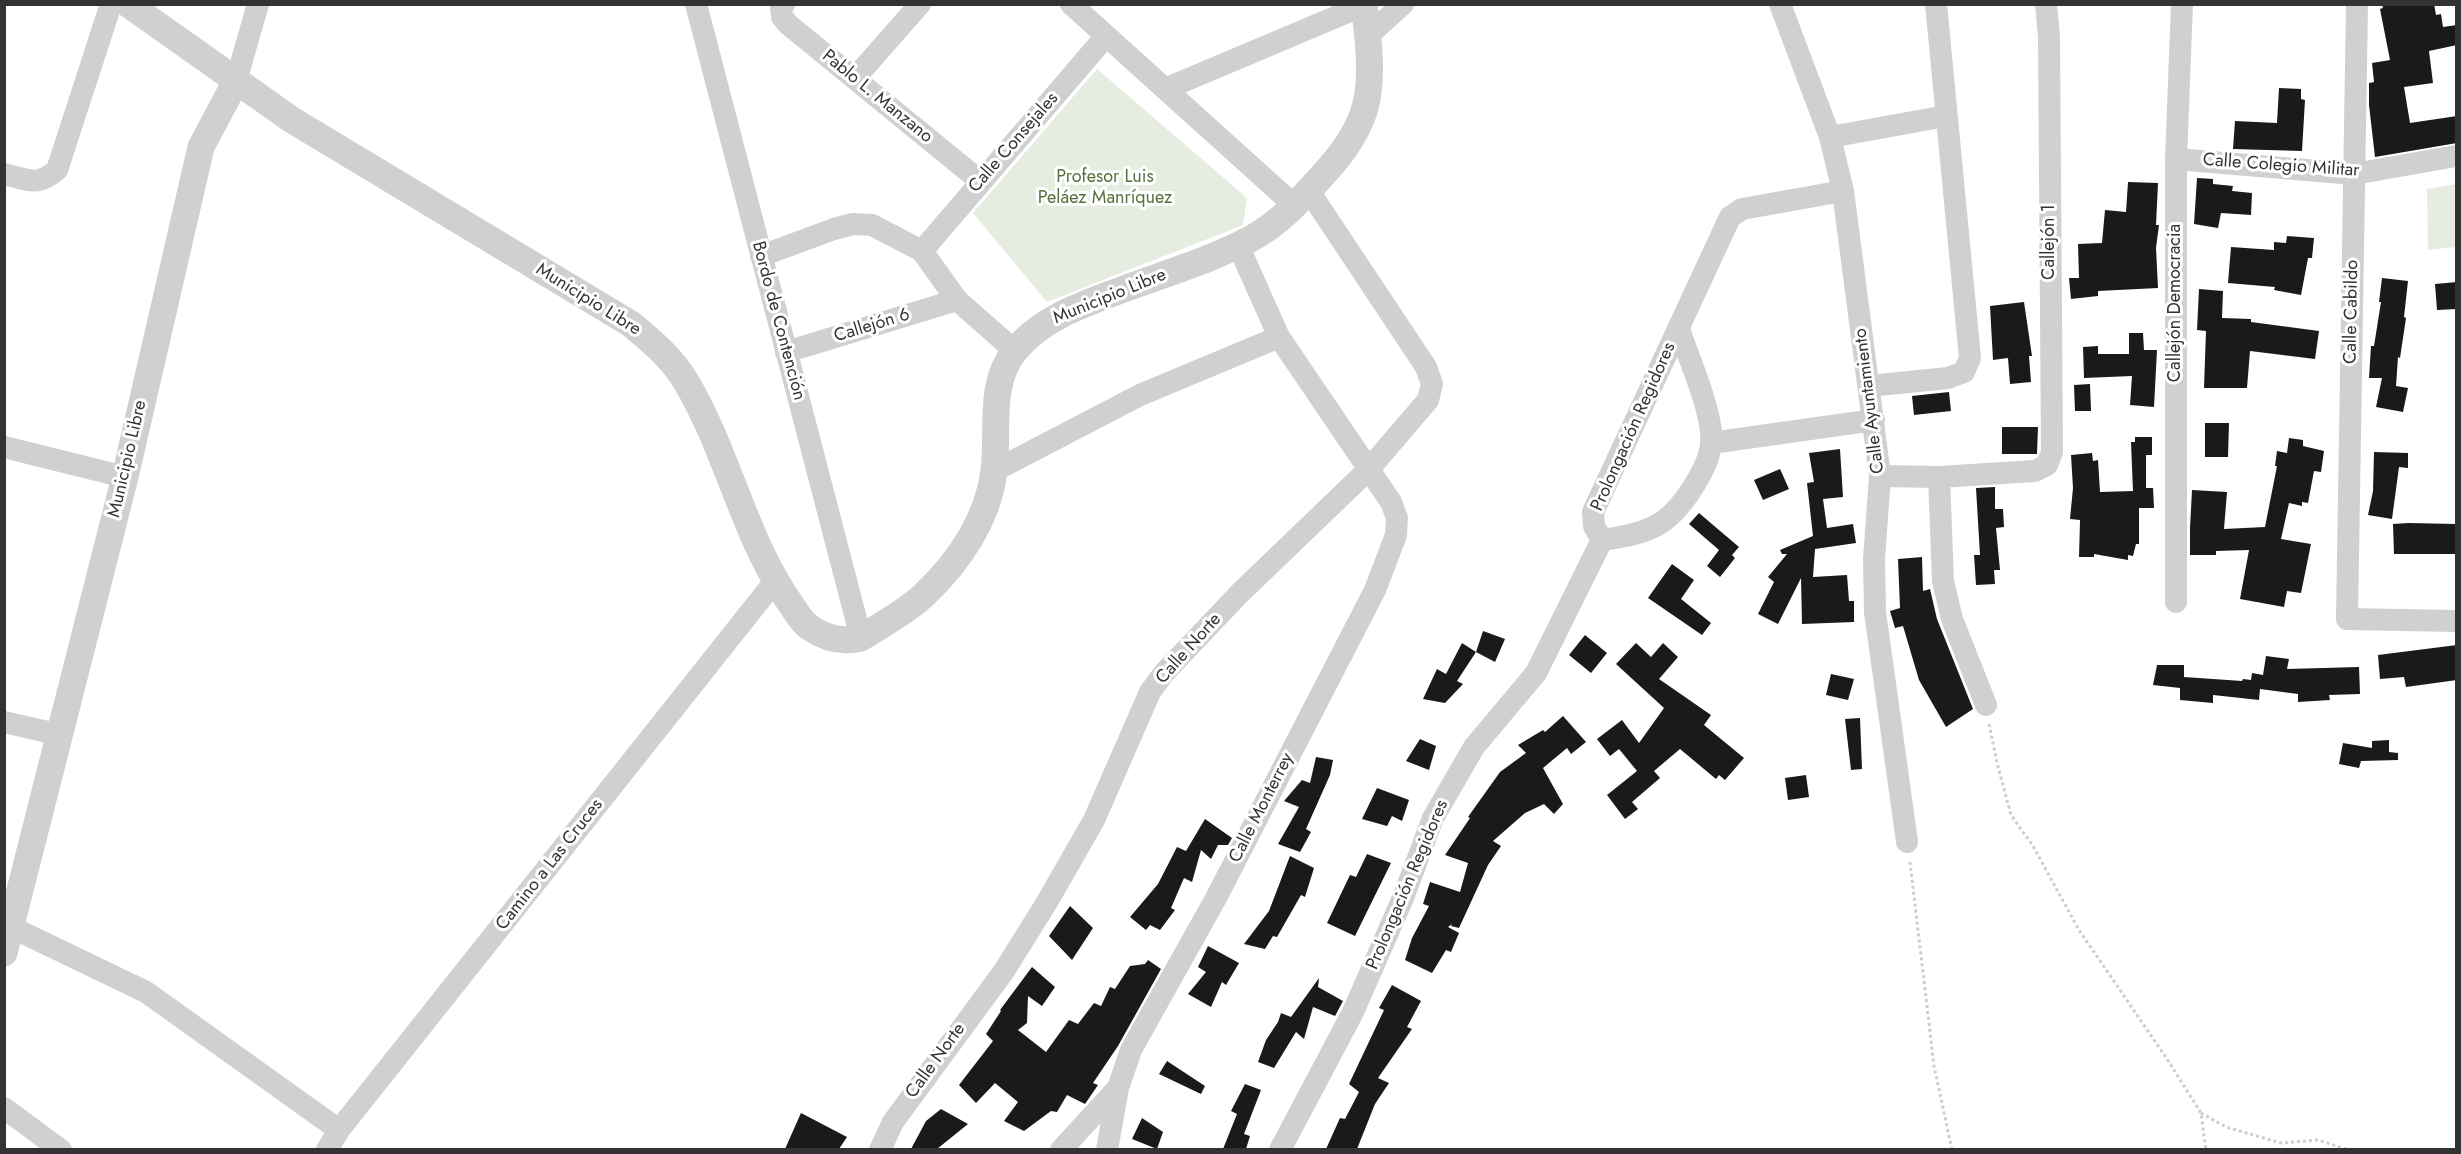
<!DOCTYPE html>
<meta charset="utf-8">
<style>
body{margin:0}
#map{position:relative;width:2461px;height:1154px;overflow:hidden;background:#fff;font-family:Jost,sans-serif}
canvas{display:block}
.frame{position:absolute;inset:0;border:6px solid #333;pointer-events:none}
</style>
<div id="map">
<canvas width="2461" height="1154"></canvas>
<div class="frame"></div>
</div>
<script>
const ctx = document.querySelector('canvas').getContext('2d');
ctx.lineJoin = 'round';
function paint(path, color) { ctx.fillStyle = color; ctx.fill(path, 'evenodd'); }
function strokePath(path, color, width, dash) { ctx.strokeStyle = color; ctx.lineWidth = width; ctx.lineCap = dash ? 'butt' : 'round'; ctx.setLineDash(dash || []); ctx.stroke(path); }
function label(font, color, halo, rows, align = 'center') {
  ctx.font = font + ' Jost,sans-serif'; ctx.lineWidth = 6; ctx.setLineDash([]); ctx.textBaseline = 'middle'; ctx.strokeStyle = halo; ctx.fillStyle = color; for (const [text, x, y, turn = 0] of rows) {
    ctx.save(); ctx.translate(x, y); ctx.rotate((+turn || 0) * Math.PI / 180); ctx.textAlign = isNaN(turn) ? turn : align; if (halo) ctx.strokeText(text, 0, 0); ctx.fillText(text, 0, 0); ctx.restore();
  }
}
paint(new Path2D(`
 M 1097,69 L 1247,198 L 1243,225 L 1047,302 L 973,213 Z
 M 2456,184 L 2456,247 L 2428,250 L 2427,189 Z`), '#e6ecdf');
paint(new Path2D(`
 M 2382,4 L 2434,4 L 2436,15 L 2441,14 L 2443,27 L 2457,25 L 2457,45 L 2429,51 L 2433,83 L 2404,87 L 2410,123 L 2457,116 L 2457,143 L 2375,157 L 2369,105 L 2369,83 L 2374,82 L 2372,63 L 2390,60 L 2380,9 L 2383,8 Z
 M 2279,88 L 2301,89 L 2301,99 L 2305,100 L 2302,151 L 2233,149 L 2235,121 L 2277,123 Z
 M 2197,178 L 2213,179 L 2213,184 L 2233,186 L 2232,191 L 2252,193 L 2251,215 L 2221,213 L 2218,228 L 2194,224 Z
 M 2128,182 L 2158,183 L 2156,225 L 2159,225 L 2156,248 L 2158,288 L 2098,291 L 2098,296 L 2071,299 L 2069,278 L 2079,278 L 2078,244 L 2102,243 L 2105,210 L 2126,212 Z
 M 2287,236 L 2314,238 L 2312,258 L 2308,258 L 2301,295 L 2274,290 L 2275,287 L 2228,283 L 2231,247 L 2274,250 L 2274,242 L 2286,243 Z
 M 2382,278 L 2408,281 L 2404,317 L 2406,318 L 2400,358 L 2398,357 L 2396,386 L 2408,388 L 2403,412 L 2376,407 L 2382,378 L 2369,378 L 2371,346 L 2374,346 L 2381,302 L 2379,302 Z
 M 2457,282 L 2457,309 L 2437,310 L 2435,284 Z
 M 2199,289 L 2223,291 L 2222,318 L 2251,319 L 2251,322 L 2319,331 L 2315,359 L 2250,351 L 2247,388 L 2204,388 L 2206,331 L 2197,330 Z
 M 2024,302 L 2032,356 L 2029,356 L 2031,382 L 2010,384 L 2008,358 L 1993,360 L 1990,306 Z
 M 2129,333 L 2143,333 L 2144,350 L 2157,350 L 2154,407 L 2130,405 L 2132,376 L 2084,378 L 2083,347 L 2098,346 L 2098,354 L 2129,354 Z
 M 2090,384 L 2091,411 L 2075,411 L 2074,385 Z
 M 1949,392 L 1951,411 L 1914,415 L 1912,396 Z
 M 2205,423 L 2229,423 L 2228,457 L 2205,457 Z
 M 2002,427 L 2038,427 L 2037,454 L 2002,454 Z
 M 2135,437 L 2152,437 L 2152,455 L 2146,455 L 2146,488 L 2153,488 L 2154,508 L 2139,508 L 2139,544 L 2136,544 L 2133,556 L 2128,555 L 2128,560 L 2094,554 L 2094,557 L 2079,557 L 2080,520 L 2070,519 L 2073,488 L 2071,455 L 2092,453 L 2093,461 L 2098,460 L 2100,492 L 2133,491 L 2131,442 L 2135,442 Z
 M 2289,438 L 2303,440 L 2303,446 L 2324,451 L 2321,472 L 2314,471 L 2308,503 L 2302,502 L 2302,506 L 2289,503 L 2281,539 L 2311,544 L 2301,593 L 2287,591 L 2284,607 L 2240,599 L 2249,550 L 2216,551 L 2216,555 L 2190,555 L 2190,528 L 2192,490 L 2227,492 L 2224,529 L 2265,527 L 2277,466 L 2275,466 L 2277,451 L 2287,453 Z
 M 1840,449 L 1843,497 L 1823,499 L 1827,528 L 1853,524 L 1856,543 L 1815,549 L 1813,577 L 1847,575 L 1849,601 L 1854,601 L 1854,622 L 1802,624 L 1801,578 L 1778,624 L 1758,614 L 1774,582 L 1768,577 L 1787,554 L 1782,554 L 1780,550 L 1813,536 L 1807,483 L 1814,482 L 1809,453 Z
 M 2374,452 L 2408,453 L 2408,468 L 2399,467 L 2392,519 L 2368,515 L 2373,491 Z
 M 1780,469 L 1789,489 L 1763,500 L 1754,480 Z
 M 1995,487 L 1995,509 L 2003,509 L 2004,527 L 1996,528 L 2000,570 L 1994,570 L 1995,584 L 1976,585 L 1974,555 L 1980,555 L 1976,488 Z
 M 1699,513 L 1739,547 L 1732,555 L 1735,558 L 1720,577 L 1707,566 L 1719,550 L 1689,524 Z
 M 2408,523 L 2456,524 L 2456,554 L 2394,554 L 2393,524 Z
 M 1922,557 L 1923,591 L 1930,589 L 1937,619 L 1973,709 L 1946,727 L 1919,680 L 1903,626 L 1895,628 L 1890,611 L 1900,608 L 1898,559 Z
 M 1672,564 L 1694,580 L 1681,599 L 1711,623 L 1702,635 L 1648,598 Z
 M 1483,631 L 1505,639 L 1495,662 L 1476,652 Z
 M 1585,635 L 1607,653 L 1591,673 L 1569,655 Z
 M 1462,643 L 1476,652 L 1457,681 L 1463,684 L 1445,703 L 1423,699 L 1437,669 L 1446,674 Z
 M 1636,643 L 1651,657 L 1663,643 L 1678,657 L 1659,679 L 1711,715 L 1704,725 L 1744,758 L 1725,780 L 1719,775 L 1716,779 L 1680,749 L 1654,771 L 1660,778 L 1632,802 L 1638,809 L 1625,819 L 1607,795 L 1637,771 L 1619,749 L 1610,756 L 1597,739 L 1622,720 L 1639,743 L 1664,708 L 1616,664 Z
 M 2457,645 L 2457,680 L 2406,687 L 2404,677 L 2380,679 L 2378,655 Z
 M 2266,656 L 2289,659 L 2287,669 L 2359,667 L 2360,694 L 2329,695 L 2330,700 L 2298,702 L 2298,694 L 2260,689 L 2259,700 L 2213,695 L 2213,703 L 2180,700 L 2180,688 L 2153,685 L 2157,665 L 2184,665 L 2184,677 L 2242,681 L 2243,679 L 2251,680 L 2252,673 L 2263,675 Z
 M 1831,674 L 1854,679 L 1848,700 L 1826,695 Z
 M 1563,716 L 1586,742 L 1571,754 L 1567,748 L 1543,768 L 1563,804 L 1554,814 L 1544,804 L 1525,813 L 1493,841 L 1501,846 L 1488,865 L 1459,928 L 1451,926 L 1452,924 L 1448,927 L 1459,933 L 1451,952 L 1446,950 L 1432,973 L 1405,960 L 1412,938 L 1429,906 L 1423,904 L 1430,882 L 1460,892 L 1468,863 L 1445,855 L 1470,818 L 1468,817 L 1500,772 L 1526,753 L 1518,745 L 1543,730 L 1545,732 Z
 M 1860,718 L 1862,769 L 1851,770 L 1845,719 Z
 M 1420,739 L 1436,746 L 1429,770 L 1406,761 Z
 M 2389,740 L 2389,752 L 2398,753 L 2398,760 L 2361,761 L 2359,768 L 2339,764 L 2343,743 L 2372,748 L 2372,741 Z
 M 1316,757 L 1333,760 L 1330,775 L 1306,829 L 1311,832 L 1300,852 L 1278,844 L 1299,807 L 1284,801 L 1302,780 L 1310,783 Z
 M 1806,775 L 1809,797 L 1788,800 L 1785,778 Z
 M 1377,788 L 1409,800 L 1402,821 L 1392,816 L 1387,826 L 1362,819 Z
 M 1205,819 L 1232,838 L 1228,845 L 1218,845 L 1211,859 L 1201,850 L 1192,882 L 1184,878 L 1171,908 L 1175,910 L 1160,930 L 1150,925 L 1146,930 L 1130,917 L 1158,884 L 1177,847 L 1186,851 Z
 M 1367,854 L 1391,863 L 1355,936 L 1327,923 L 1350,875 L 1356,877 Z
 M 1290,856 L 1314,868 L 1305,897 L 1301,895 L 1277,937 L 1273,936 L 1265,949 L 1244,944 L 1269,911 Z
 M 1070,906 L 1093,928 L 1072,960 L 1049,936 Z
 M 1208,946 L 1239,963 L 1226,985 L 1222,982 L 1211,1007 L 1188,994 L 1206,972 L 1198,967 Z
 M 1148,960 L 1161,969 L 1118,1046 L 1093,1083 L 1098,1085 L 1085,1104 L 1067,1095 L 1057,1112 L 1051,1111 L 1024,1131 L 1004,1121 L 1018,1102 L 995,1083 L 976,1103 L 959,1085 L 993,1041 L 986,1034 L 1001,1011 L 1000,1010 L 1032,967 L 1055,987 L 1042,1006 L 1028,996 L 1027,1023 L 1018,1030 L 1046,1052 L 1069,1020 L 1078,1024 L 1094,1003 L 1101,1006 L 1110,987 L 1115,989 L 1130,966 L 1145,964 Z
 M 1319,978 L 1318,987 L 1343,1001 L 1335,1016 L 1313,1007 L 1304,1039 L 1296,1032 L 1274,1068 L 1258,1062 L 1266,1040 L 1278,1022 L 1281,1013 L 1291,1017 Z
 M 1392,985 L 1421,1001 L 1407,1027 L 1412,1029 L 1378,1078 L 1389,1083 L 1375,1104 L 1357,1149 L 1326,1149 L 1340,1118 L 1345,1119 L 1359,1092 L 1349,1084 L 1384,1010 L 1379,1008 Z
 M 1167,1061 L 1205,1086 L 1201,1094 L 1159,1074 Z
 M 1245,1084 L 1261,1090 L 1244,1134 L 1250,1136 L 1246,1149 L 1223,1149 L 1237,1114 L 1231,1111 Z
 M 941,1109 L 968,1124 L 937,1149 L 911,1149 L 926,1121 Z
 M 801,1113 L 847,1137 L 839,1149 L 785,1149 Z
 M 1142,1118 L 1163,1132 L 1157,1149 L 1132,1139 Z`), '#1a1a1a');
strokePath(new Path2D(`
 M 1989,724 L 1997,763 L 2011,815 L 2033,846 L 2079,930 L 2167,1059 L 2201,1113 L 2206,1150
 M 1910,862 L 1934,1066 L 1952,1150
 M 2201,1113 L 2226,1127 L 2281,1143 L 2318,1140 L 2349,1150`), '#cdcdcd', 3, [3, 3]);
strokePath(new Path2D(`
 M 696,4 L 861,638
 M 784,4 L 781,8 L 782,17 L 789,25 L 980,181
 M 1071,4 L 1295,206
 M 1780,4 L 1830,137 L 1843,191 L 1880,476 L 1874,559 L 1875,612 L 1907,842
 M 2357,4 L 2347,619 L 2456,621
 M 1368,36 L 1403,4
 M 855,78 L 920,4
 M 236,81 L 258,4
 M 1165,89 L 1364,5
 M 1830,137 L 1946,116
 M 2176,159 L 2354,174 L 2456,156
 M 4,174 C 29,180 36,187 57,170 L 111,4
 M 922,251 L 1106,36
 M 761,256 L 834,229 L 853,224 L 872,225 L 922,251 L 957,300 L 1015,351
 M 786,352 L 957,300
 M 1869,386 L 1948,378 L 1964,372 L 1970,358 L 1936,4
 M 1711,443 L 1874,420
 M 4,447 L 125,477
 M 994,471 L 1140,395 L 1279,337
 M 1880,476 L 1939,477 L 2035,471 L 2047,465 L 2052,452 L 2049,37 L 2046,4
 M 1939,477 L 1943,581 L 1952,619 L 1986,705
 M 1602,540 C 1653,533 1672,524 1698,479 C 1707,463 1713,449 1711,431 C 1706,396 1690,362 1679,329
 M 2176,602 L 2176,159 L 2182,4
 M 4,722 L 61,735
 M 11,927 L 146,992 L 339,1130
 M 4,1108 L 61,1150
 M 327,1150 L 339,1130 L 775,581
 M 880,1150 L 893,1122 L 1004,971 L 1047,902 L 1094,820 L 1150,692 L 1164,673 L 1240,593 L 1369,469 L 1428,400 L 1432,384 L 1426,367 L 1309,191
 M 1061,1150 L 1118,1088
 M 1107,1150 L 1118,1088 L 1131,1050 L 1216,898 L 1375,590 L 1396,535 L 1397,518 L 1391,502 L 1279,337 L 1238,245
 M 1280,1150 L 1353,1012 L 1403,898 L 1433,818 L 1474,747 L 1536,673 L 1602,540 L 1594,526 L 1593,512 L 1730,217 L 1742,209 L 1843,191`), '#d0d0d0', 22);
strokePath(new Path2D(`
 M 128,4 L 292,120 L 631,324 C 651,341 671,357 685,380 C 728,451 744,539 792,606 C 797,613 802,622 809,627 C 825,638 842,643 861,638 C 881,625 906,612 924,595 C 959,562 988,519 994,471 C 999,432 988,385 1014,352 C 1043,315 1091,302 1132,286 C 1173,271 1216,258 1254,237 C 1281,222 1301,199 1321,177 C 1341,156 1359,132 1366,104 C 1373,72 1368,36 1364,4
 M 4,953 L 125,477 L 201,147 L 236,81`), '#d0d0d0', 27);
label('18px', '#333', '#fff', [
 ["Pablo L. Manzano",877,97,39],
 ["Calle Consejales",1014,143,-49],
 ["Calle Colegio Militar",2281,166,4],
 ["Callejón 1",2050,242,-90],
 ["Municipio Libre",1110,297,-22],
 ["Municipio Libre",588,300,32],
 ["Callejón Democracia",2176,303,-90],
 ["Calle Cabildo",2352,312,-89],
 ["Bordo de Contención",778,321,75],
 ["Callejón 6",872,326,-17],
 ["Calle Ayuntamiento",1870,401,-97],
 ["Prolongación Regidores",1634,427,-66],
 ["Municipio Libre",128,459,-77],
 ["Calle Norte",1189,649,-48],
 ["Calle Monterrey",1262,808,-63],
 ["Camino a Las Cruces",550,865,-52],
 ["Prolongación Regidores",1408,885,-67],
 ["Calle Norte",936,1061,-54]
]);
label('18px', '#56703f', '#fff', [
 ["Profesor Luis",1105,178],
 ["Peláez Manríquez",1105,199]
]);
</script>
